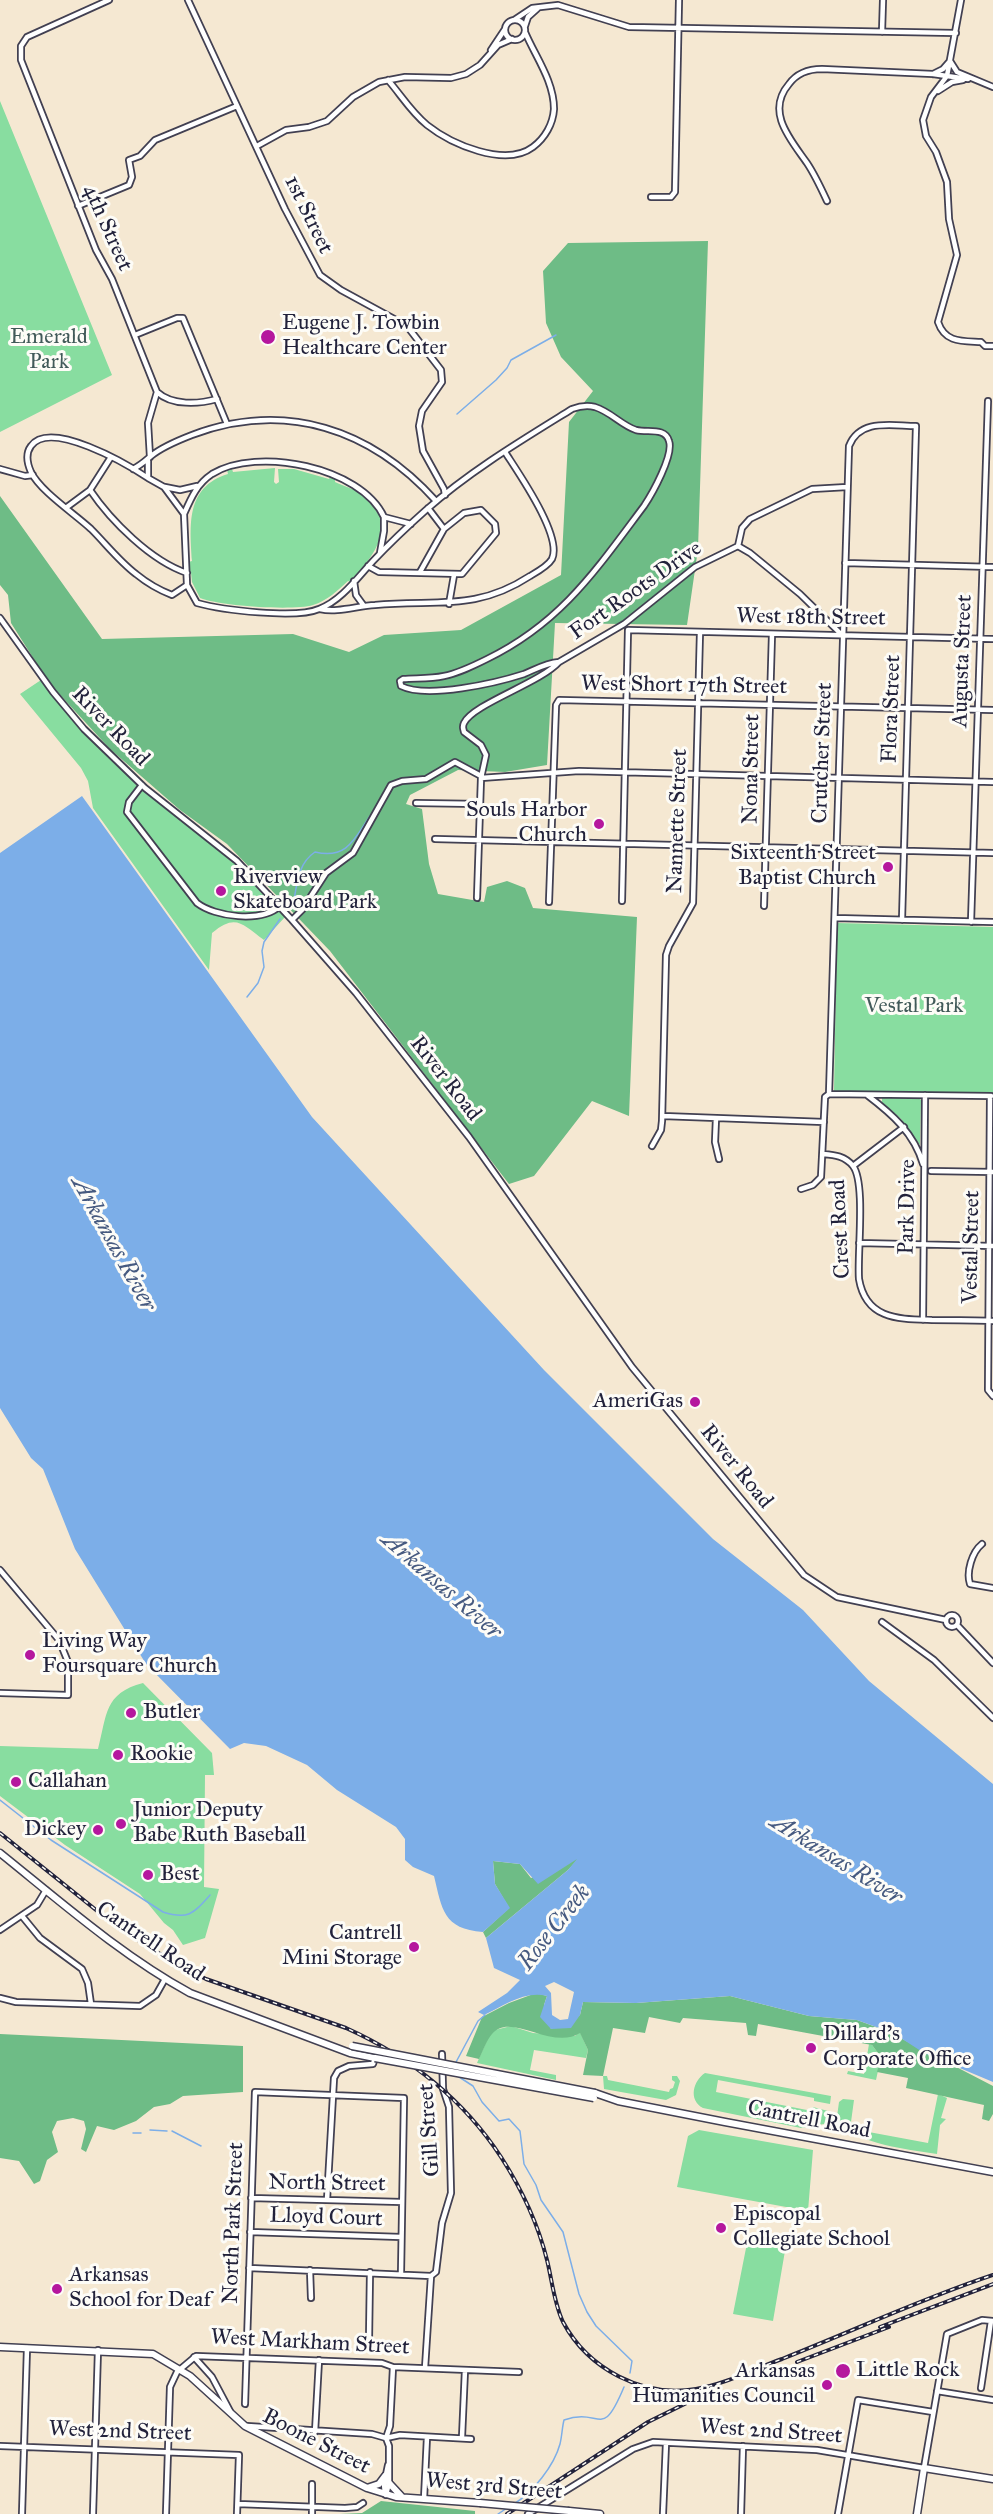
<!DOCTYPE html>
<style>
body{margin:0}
canvas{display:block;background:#f5e8d2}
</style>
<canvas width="993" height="2514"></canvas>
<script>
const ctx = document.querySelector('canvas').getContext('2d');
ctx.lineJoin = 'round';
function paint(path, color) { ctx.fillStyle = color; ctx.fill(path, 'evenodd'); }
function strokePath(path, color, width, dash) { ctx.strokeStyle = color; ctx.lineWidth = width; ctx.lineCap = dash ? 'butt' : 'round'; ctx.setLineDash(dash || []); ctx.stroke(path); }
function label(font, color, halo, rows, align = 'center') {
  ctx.font = font + ' "IM FELL Great Primer",serif'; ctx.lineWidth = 6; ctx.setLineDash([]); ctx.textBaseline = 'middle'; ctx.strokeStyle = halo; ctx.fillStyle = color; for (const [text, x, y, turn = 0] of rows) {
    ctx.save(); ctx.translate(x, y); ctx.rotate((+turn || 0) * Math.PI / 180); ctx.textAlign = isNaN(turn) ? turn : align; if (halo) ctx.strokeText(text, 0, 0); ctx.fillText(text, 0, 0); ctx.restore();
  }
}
paint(new Path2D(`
 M 0,101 L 112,375 L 0,432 Z
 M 275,468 L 274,482 L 276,484 L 279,482 L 278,469 L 294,469 L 329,479 L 330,477 L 335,479 L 335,482 C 345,487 360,491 368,496 C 401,523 371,560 350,582 L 348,581 C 338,590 327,601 313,605 C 293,611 220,606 200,598 L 192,582 L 191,573 L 188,572 L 188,562 L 192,561 C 190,526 185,487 228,474 L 227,470 L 232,469 L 233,472 Z
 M 41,680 C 77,727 118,767 163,805 C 175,816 190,825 203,836 C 233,859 261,887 285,917 L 264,940 C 242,924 236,913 212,933 L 209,970 L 93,808 L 88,781 L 81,768 L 20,694 Z
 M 837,923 L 993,927 L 993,1093 L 834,1091 Z
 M 882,1098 L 918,1098 L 921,1100 L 920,1145 L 901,1119 L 882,1102 Z
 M 143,1683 L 212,1753 L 214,1775 L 205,1775 L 204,1887 L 219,1889 L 205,1938 L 183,1945 L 173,1930 L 164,1923 L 140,1894 L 65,1845 L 0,1796 L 0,1746 L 98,1749 C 107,1715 104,1693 143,1683 Z
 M 511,2026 L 533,2033 L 575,2036 L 580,2032 L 588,2050 L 586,2058 L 534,2050 L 530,2070 L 556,2075 L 556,2080 L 477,2063 L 491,2031 Z
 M 869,2044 L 872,2045 L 881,2057 L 876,2080 L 847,2074 L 848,2071 L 864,2074 Z
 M 705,2073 L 831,2096 L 830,2104 L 814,2101 L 814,2098 L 718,2080 L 716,2092 L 812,2111 L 813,2107 L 828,2111 L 828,2118 L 824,2124 L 801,2128 L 703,2108 C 688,2100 693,2081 705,2073 Z
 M 603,2076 L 607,2076 L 608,2080 L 669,2092 L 670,2089 L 673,2088 L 675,2082 L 672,2080 L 672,2076 L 677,2076 L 680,2081 L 676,2095 L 666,2100 L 604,2089 Z
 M 938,2094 L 947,2098 L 941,2118 L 946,2119 L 940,2125 L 937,2154 C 902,2149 865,2144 836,2124 L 839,2102 L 843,2099 L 854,2100 L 851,2122 L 859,2126 L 858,2130 L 928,2143 Z
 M 699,2130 L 813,2150 L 808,2211 L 677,2187 L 688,2136 Z
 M 748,2238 L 786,2245 L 773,2321 L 733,2314 Z`), '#88dda0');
paint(new Path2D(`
 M 708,241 L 698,549 L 687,625 L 555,623 L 547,765 L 505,772 L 458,770 L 410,795 L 406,804 L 422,809 L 429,864 L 438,894 L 484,902 L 487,887 L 507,881 L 525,888 L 533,908 L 637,917 L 629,1116 L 592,1101 L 534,1176 L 509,1184 L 330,951 L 227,844 L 180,810 L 110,749 L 49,683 L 11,623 L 8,595 L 0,585 L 0,496 L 102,639 L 293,634 L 349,652 L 384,635 L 461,630 L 561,575 L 569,422 L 593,391 L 561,357 L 546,323 L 543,271 L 568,243 Z
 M 580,1857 L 568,1870 L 486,1938 L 483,1932 L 509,1908 L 495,1884 L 493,1861 L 520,1864 L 531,1878 Z
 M 536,1993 L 547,1996 L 544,2005 L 551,2029 L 580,2015 L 583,2002 L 636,2003 L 730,1996 L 809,2016 L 857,2020 L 887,2031 L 993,2086 L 993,2114 L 989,2121 L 982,2119 L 984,2105 L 906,2088 L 908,2078 L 877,2072 L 881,2057 L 872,2045 L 758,2024 L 756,2036 L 748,2035 L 746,2023 L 683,2018 L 680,2023 L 649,2017 L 645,2033 L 613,2028 L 603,2076 L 583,2075 L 588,2050 L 580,2033 C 552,2051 510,2011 492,2034 C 486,2041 483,2051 479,2059 L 466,2056 L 482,2017 L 509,2003 Z
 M 0,2034 L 243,2046 L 243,2092 L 183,2096 L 170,2104 L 154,2107 L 136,2121 L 114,2130 L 97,2126 L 86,2152 L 81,2149 L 86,2129 L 84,2121 L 73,2118 L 57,2121 L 52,2132 L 58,2152 L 47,2160 L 40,2181 L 34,2184 L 19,2161 L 0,2158 Z
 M 381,2501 L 475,2511 L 475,2514 L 339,2514 L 362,2513 Z`), '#6ebc86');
paint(new Path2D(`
 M 82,796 L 312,1117 L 544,1370 L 713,1539 L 803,1610 L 869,1681 L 993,1784 L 993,2082 L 924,2053 L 893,2033 L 857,2020 L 809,2016 L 730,1996 L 636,2003 L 583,2002 L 580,2015 L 571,2028 L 551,2029 L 540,2017 L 547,1996 C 525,1990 503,2006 484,2015 L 478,2012 L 507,1993 L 520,1980 L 494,1968 L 486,1938 L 568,1870 L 577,1859 L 538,1884 L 520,1864 L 493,1861 L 495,1884 L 510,1908 L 483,1932 C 443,1929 442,1909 434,1876 L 413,1867 L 405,1860 L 405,1839 L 396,1827 L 337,1790 L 307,1765 L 266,1746 L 244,1743 L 230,1749 L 146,1664 L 75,1549 L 43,1469 L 31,1458 L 0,1408 L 0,853 ZM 554,1982 L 574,1992 L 568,2019 L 560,2020 L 552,2015 L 551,1993 L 545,1986 Z`), '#7caee8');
strokePath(new Path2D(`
 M 457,414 L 496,380 L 507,368 L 511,360 L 556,335
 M 290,907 L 293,906 C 297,885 297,864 315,852 C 347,860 355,838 370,816
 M 247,997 L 258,983 L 264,967 L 262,951 L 264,942 L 280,919
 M 0,1800 L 51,1840 L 163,1912 C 188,1920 193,1914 210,1895
 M 455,2064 L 478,2021 L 485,2015
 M 456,2075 L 473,2086 L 482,2102 L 499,2121 L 509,2119 L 520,2131 L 524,2164 L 536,2185 L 541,2200 L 563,2232 L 579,2294 L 587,2312 L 596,2326 L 632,2361 L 630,2373
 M 150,2130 L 167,2131
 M 172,2131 L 201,2146
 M 133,2133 L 141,2133
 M 514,2504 C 533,2492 554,2466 560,2444 C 562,2436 562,2428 564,2420 C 602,2407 601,2442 624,2387
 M 498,2514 L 507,2508`), '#7caee8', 1.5);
const minor = new Path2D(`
 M 109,0 L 27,37 L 21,46 L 21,60 L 96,250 L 112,279 L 157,392 C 172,406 199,404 217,399
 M 188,0 L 285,209 L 320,275 L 341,290 L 407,326 L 441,370 L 442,382 L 422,411 L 419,426 L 423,451 L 444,489 L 445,495
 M 961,0 L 947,76 L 931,97 L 923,120 L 926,136 L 936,152 L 947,182 L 949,219 L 957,255 L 938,322 C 945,343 962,341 981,342 L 985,346 L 993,346
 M 514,20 L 532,8 L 558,5 L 629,27 L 956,33
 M505 30a10 10 0 1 1 20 0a10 10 0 1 1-20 0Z
 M 525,26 L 528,17 L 538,8
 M 882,32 L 883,0
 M 491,50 L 505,29
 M 950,61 L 957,72 L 993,87
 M 933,74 L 943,69 L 950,61
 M 388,80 C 401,95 411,112 427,125 C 451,144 505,168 533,147 C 545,138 553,124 554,109 C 554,81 535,56 525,32
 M 938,91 L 952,82 L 963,80
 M 257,146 L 286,130 L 309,127 L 327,121 L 353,97 L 379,82 L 405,77 L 451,78 L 466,74 L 480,65 L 498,45 L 512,39
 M 651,197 L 671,197 L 675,192 L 679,0
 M 827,201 C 821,188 815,175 807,163 C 791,140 765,112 789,84 C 797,73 809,69 822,69 L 933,74 L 968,79
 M 78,206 L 129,185 L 132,177 L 129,160 L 140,156 L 155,140 L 237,106
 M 135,335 L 177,318 L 183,318 L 227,424
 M 150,457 L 148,423 L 157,392
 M 148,461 L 148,478 L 164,487 L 184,514 L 187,585 L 197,603 C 222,610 296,619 319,609 C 341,601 358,577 373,561 C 390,543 408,526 426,510 C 470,471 522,440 572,409 C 580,406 587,405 595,407 C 611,412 621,425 636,430 C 648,433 665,427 669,441 C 674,455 652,494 644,506 C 596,570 561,623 487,659 C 473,666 459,673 444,676 C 430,679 417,678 403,679 L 400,681 L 401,686 C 427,699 496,683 524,674 C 536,669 546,663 559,662 L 624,624 L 695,567 L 738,546 L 750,553 L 800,594 L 843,636
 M 0,469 L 25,476 L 33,475
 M 133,469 C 141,465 145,461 151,456 C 162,447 179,440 192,435 C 286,400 371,429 436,501
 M 148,478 C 127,464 50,419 31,446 C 25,454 27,463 31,472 C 40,491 75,514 91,529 C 106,544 119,561 136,574 C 147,583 159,590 172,595 L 187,585
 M 165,487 L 180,490 L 197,486
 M 90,490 C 111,521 151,561 187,573
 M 67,507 L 90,490 L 111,457
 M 428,508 L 444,529
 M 184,514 C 191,498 197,484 212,474 C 257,446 361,467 384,517 L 411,524
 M 738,546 L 742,528 L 750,519 L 812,489 L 847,487
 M 380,553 L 384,531 L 384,517
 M 845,563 L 993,567
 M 368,566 L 379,572 L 462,574 L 496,533 L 495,524 L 481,510 L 464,513 L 444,529 L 420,572
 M 354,581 L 356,595 L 364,606
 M 449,604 L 454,575
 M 320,609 C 337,613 357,606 375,605 C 435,599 475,612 530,576 C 537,572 548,566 552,559 C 563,536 517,471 505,452
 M 0,618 L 53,692 L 84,729 L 145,788 L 237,861 L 292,920 L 356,993 L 469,1137 L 632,1367 L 804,1575 L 837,1597 L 946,1620
 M 481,778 L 579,771 L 993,782
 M 142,785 L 129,802 L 127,812 L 197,903 C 215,917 261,923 280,906
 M 416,803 L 480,804
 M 435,839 L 993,853
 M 477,898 L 481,778 L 486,755 L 481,745 L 464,732 C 463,727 462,727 464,723 C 473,704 540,683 559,662
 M 622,901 L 628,630 L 993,639
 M 549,902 L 556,705 L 559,700 L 993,710
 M 764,906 L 772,634
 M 835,918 L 993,922
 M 292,920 L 302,910 L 326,873 L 353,853 L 391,785 L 402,781 L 426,779 L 455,762 L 481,776
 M 971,922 L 988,401
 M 829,1094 L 991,1096
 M 867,1095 C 892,1114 914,1133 923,1164
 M 990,1096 L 988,1390 L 993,1396
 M 663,1116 L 824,1122
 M 716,1118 L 715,1142 L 719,1159
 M 652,1146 L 661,1130 L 662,1121 L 666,955 L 669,946 L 693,903 L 700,632
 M 823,1154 C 835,1155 845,1156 853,1166 C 866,1183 857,1255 859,1279 C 866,1320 899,1319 932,1320 C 952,1320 973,1320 993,1321
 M 853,1166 L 904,1127
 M 931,1171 L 993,1172
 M 801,1189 L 813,1185 L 821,1177 L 825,1097 L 829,1094 L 849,446 C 860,418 892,426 916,426 L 902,920
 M 859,1243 L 993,1246
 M 923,1320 L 925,1095
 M 982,1544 C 972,1552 966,1572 970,1584 L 993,1588
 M 0,1570 L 59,1640 L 68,1662 L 68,1695 L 0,1693
 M946 1621a6 6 0 1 1 12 0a6 6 0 1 1-12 0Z
 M 882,1622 L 934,1660 L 993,1718
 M 957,1625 L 993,1663
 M 22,1916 L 40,1938 L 82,1969 L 88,1983 L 91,2004
 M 0,1930 L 37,1905 L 46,1890
 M 0,1998 L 16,2002 L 140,2006 L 156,1995 L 165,1979
 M 251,2198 L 402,2202
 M 327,2200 L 334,2078 L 338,2071 L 349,2066 L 373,2064 L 375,2058
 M 250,2232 L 401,2237
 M 249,2268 L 431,2276 L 436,2272 L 442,2223 L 451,2193 L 449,2107 L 443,2089 L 442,2054
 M 310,2270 L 311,2298
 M 369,2340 L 370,2272
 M 194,2357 L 212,2377 L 230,2411
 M 425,2368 L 431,2276
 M 981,2388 L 991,2321
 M 937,2391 L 993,2400
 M 245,2404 L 255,2092 L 404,2098 L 401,2273
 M 247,2426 L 372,2434 L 386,2438 L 400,2435 L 471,2439
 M 315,2432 L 319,2360
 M 462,2437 L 465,2370
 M 0,2446 L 239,2455 L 237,2514
 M 312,2484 L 312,2514
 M 385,2494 L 384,2484 L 388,2465
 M 386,2495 L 389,2483 L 389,2446 L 386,2438 L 390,2426 L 393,2367
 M 424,2499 L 427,2437
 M 238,2504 L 345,2508 L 357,2507 L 363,2503
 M 22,2514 L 27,2348
 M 93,2514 L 98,2350
 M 166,2514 L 170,2387 L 177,2372 L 196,2356 L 382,2363 L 393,2367 L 519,2372
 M 528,2514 L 633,2449 L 653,2442 L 817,2450 L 924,2468 L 947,2334 L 982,2320 L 993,2321
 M 663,2514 L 666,2443
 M 741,2514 L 743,2446
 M 838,2514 L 858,2400 L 933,2412`);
const major = new Path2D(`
 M 0,1853 C 61,1902 121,1955 190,1993 L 350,2053 L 375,2058
 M 595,2093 L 618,2101 L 725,2122 L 993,2172
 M 0,2347 L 153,2354 L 190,2376 L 245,2426 L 367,2488 L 396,2497 L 480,2503
 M 389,2483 L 402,2497
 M 367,2488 L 379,2484 L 385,2476
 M 569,2511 L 600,2514
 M 917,2514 L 924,2468 L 993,2479`);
strokePath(minor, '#424052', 8);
strokePath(major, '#424052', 9);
strokePath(minor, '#fff', 4.5);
strokePath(major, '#fff', 6);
const rail = new Path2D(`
 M 0,1833 L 116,1926 L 171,1961 L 206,1979 L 346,2028 C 408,2056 463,2099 501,2157 C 521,2188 538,2224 547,2260 C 552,2280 554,2303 563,2322 C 588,2369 643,2398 696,2389 C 726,2384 754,2369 782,2359 C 853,2331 921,2299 993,2275
 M 880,2327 L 993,2284
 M 797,2362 L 889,2327
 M 507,2514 L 648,2422 L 709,2392`);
strokePath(rail, '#22223b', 4);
strokePath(rail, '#fdfcf7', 1.5, [4.5]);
const majorBridge = new Path2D(`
 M 352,2046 L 595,2093
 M 375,2058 L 594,2098
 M 480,2503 L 569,2511`);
strokePath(majorBridge, '#424052', 9, []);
strokePath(majorBridge, '#fff', 6);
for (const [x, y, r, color] of [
 [268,337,8,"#b5179e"],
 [599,824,6,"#b5179e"],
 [888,867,6,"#b5179e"],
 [221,891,6,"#b5179e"],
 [695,1402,6,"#b5179e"],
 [30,1655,6,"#b5179e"],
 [131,1713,6,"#b5179e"],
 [118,1755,6,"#b5179e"],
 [16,1782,6,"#b5179e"],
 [121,1824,6,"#b5179e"],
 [98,1830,6,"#b5179e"],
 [148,1875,6,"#b5179e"],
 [414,1947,6,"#b5179e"],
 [811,2048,6,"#b5179e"],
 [721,2228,6,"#b5179e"],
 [57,2289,6,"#b5179e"],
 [843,2371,8,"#b5179e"],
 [827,2385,6,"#b5179e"]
]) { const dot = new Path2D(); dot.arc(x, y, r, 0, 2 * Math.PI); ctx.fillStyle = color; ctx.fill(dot); strokePath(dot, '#fdfcf7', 2); }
label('22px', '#22223b', '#fdfcf7', [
 ["1st Street",308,215,64],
 ["4th Street",107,228,66],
 ["Fort Roots Drive",636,591,-35],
 ["West 18th Street",811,618,1],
 ["Augusta Street",963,661,-88],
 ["West Short 17th Street",684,686,1],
 ["Flora Street",892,709,-88],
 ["River Road",110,727,46],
 ["Crutcher Street",823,753,-88],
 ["Nona Street",752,769,-89],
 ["Nannette Street",678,821,-88],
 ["River Road",445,1079,52],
 ["Park Drive",908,1207,-89],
 ["Crest Road",841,1229,-93],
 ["Vestal Street",972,1247,-89],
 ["River Road",736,1467,51],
 ["Cantrell Road",150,1942,34],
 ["Cantrell Road",809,2120,11],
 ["Gill Street",430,2130,-94],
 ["North Street",327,2184,1],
 ["Lloyd Court",326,2218,2],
 ["North Park Street",234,2223,-88],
 ["West Markham Street",310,2343,3],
 ["West 2nd Street",120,2432,2],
 ["West 2nd Street",771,2432,4],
 ["Boone Street",316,2442,27],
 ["West 3rd Street",494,2487,5]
]);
label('22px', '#22223b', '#fdfcf7', [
 ["Eugene J. Towbin",282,324],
 ["Healthcare Center",282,349],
 ["Souls Harbor",587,811,"right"],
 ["Church",587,836,"right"],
 ["Sixteenth Street",876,854,"right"],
 ["Baptist Church",876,879,"right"],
 ["Riverview",233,878],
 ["Skateboard Park",233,903],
 ["AmeriGas",683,1402,"right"],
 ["Living Way",42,1642],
 ["Foursquare Church",42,1667],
 ["Butler",143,1713],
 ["Rookie",130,1755],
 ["Callahan",28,1782],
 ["Junior Deputy",133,1811],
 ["Babe Ruth Baseball",133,1836],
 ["Dickey",86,1830,"right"],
 ["Best",160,1875],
 ["Cantrell",402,1934,"right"],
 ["Mini Storage",402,1959,"right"],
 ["Dillard's",823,2035],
 ["Corporate Office",823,2060],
 ["Episcopal",733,2215],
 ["Collegiate School",733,2240],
 ["Arkansas",69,2276],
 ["School for Deaf",69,2301],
 ["Little Rock",856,2371],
 ["Arkansas",815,2372,"right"],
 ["Humanities Council",815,2397,"right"]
], 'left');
label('22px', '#415a59', '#fdfcf7', [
 ["Emerald",49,338],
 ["Park",49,363],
 ["Vestal Park",914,1007]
]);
label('italic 24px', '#465a80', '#fdfcf7', [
 ["Arkansas River",113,1244,61],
 ["Arkansas River",441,1586,41],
 ["Arkansas River",836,1860,32],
 ["Rose Creek",555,1928,-52]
]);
</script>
